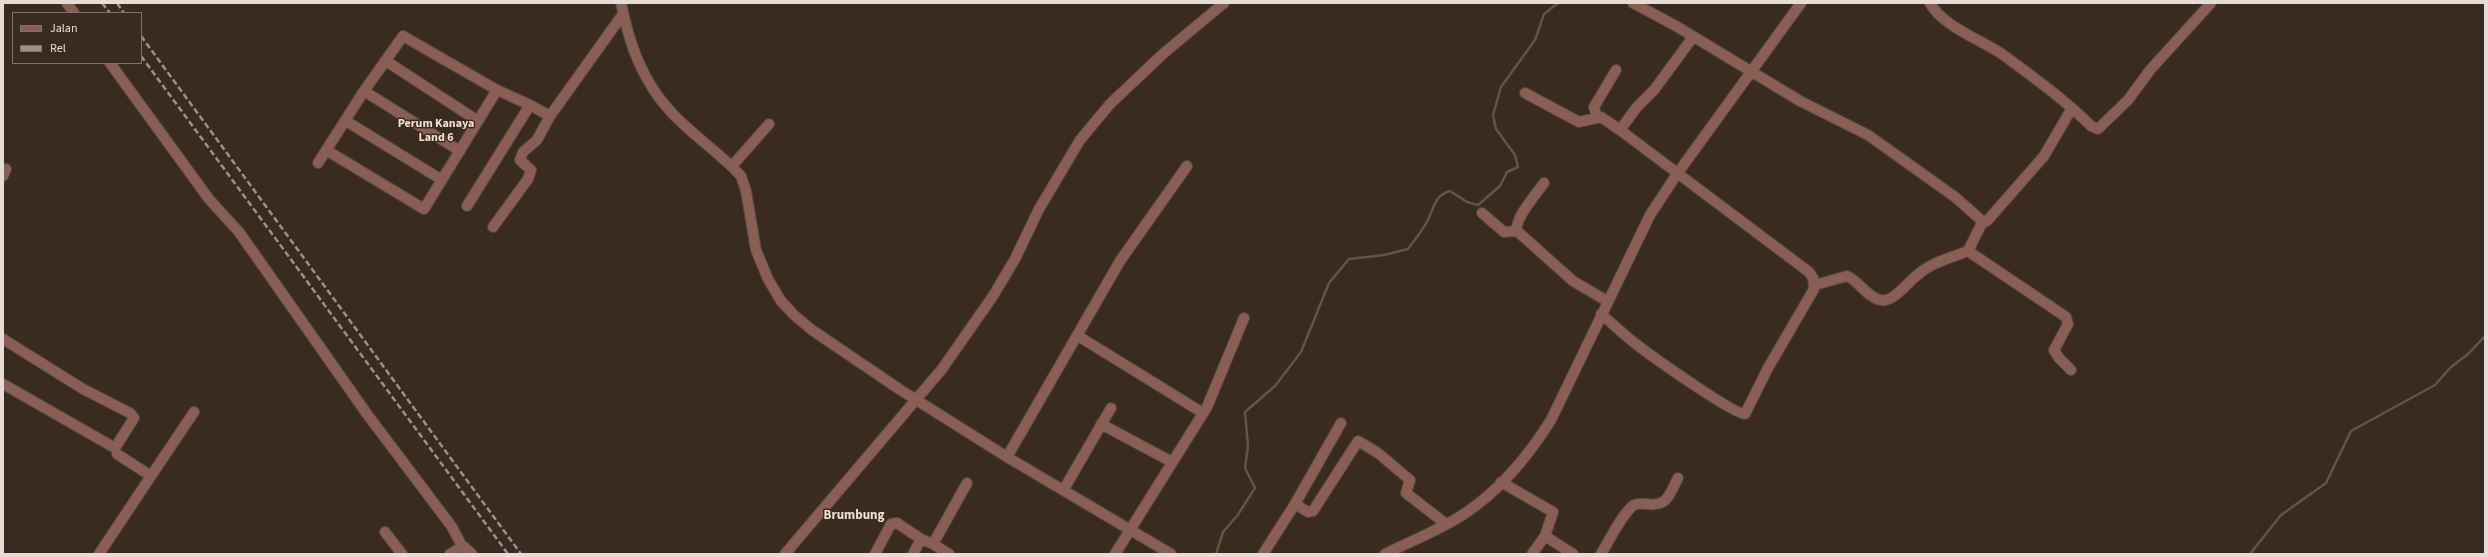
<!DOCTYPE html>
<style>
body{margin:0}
#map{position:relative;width:2488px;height:557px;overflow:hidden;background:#392b20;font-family:"Source Sans 3",sans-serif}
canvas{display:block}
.frame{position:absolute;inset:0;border:4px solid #e6dcd5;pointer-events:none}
.legend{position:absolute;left:12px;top:12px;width:130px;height:52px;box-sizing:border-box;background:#392b20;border:1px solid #7e7268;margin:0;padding:5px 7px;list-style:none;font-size:12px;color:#e6dcd5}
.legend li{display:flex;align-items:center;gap:8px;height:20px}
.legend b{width:20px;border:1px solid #7e7268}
</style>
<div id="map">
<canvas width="2488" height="557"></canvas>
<div class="frame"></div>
<ul class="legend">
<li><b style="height:5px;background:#885e55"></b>Jalan</li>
<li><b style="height:5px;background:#9c9088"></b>Rel</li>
</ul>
</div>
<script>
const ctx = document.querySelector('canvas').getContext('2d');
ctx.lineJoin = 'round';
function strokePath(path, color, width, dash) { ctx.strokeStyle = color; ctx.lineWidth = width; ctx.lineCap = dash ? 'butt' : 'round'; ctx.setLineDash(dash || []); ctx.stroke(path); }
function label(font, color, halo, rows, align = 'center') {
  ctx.font = font + ' "Source Sans 3",sans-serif'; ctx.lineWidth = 3; ctx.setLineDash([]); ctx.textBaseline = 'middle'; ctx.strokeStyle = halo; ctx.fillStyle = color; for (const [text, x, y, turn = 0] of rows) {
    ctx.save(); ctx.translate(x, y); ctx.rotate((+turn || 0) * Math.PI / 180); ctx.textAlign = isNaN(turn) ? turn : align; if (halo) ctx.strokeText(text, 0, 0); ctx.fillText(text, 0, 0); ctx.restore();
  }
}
strokePath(new Path2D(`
 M 1216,554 L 1223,532 L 1237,516 L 1255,488 L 1245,468 L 1248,446 L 1245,412 L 1275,386 L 1301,352 L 1329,283 L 1349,259 L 1384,255 L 1408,249 C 1415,239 1423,230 1428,220 C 1434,207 1435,195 1450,191 L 1467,202 L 1478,205 L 1500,186 L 1507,172 L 1518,167 L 1515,155 L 1496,129 L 1493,115 L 1501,87 L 1535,40 L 1544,14 L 1558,3
 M 2250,554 L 2281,515 L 2326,483 L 2351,431 L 2435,385 L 2450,368 L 2468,354 L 2485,336`), '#5a5941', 2.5);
const minor = new Path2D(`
 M 67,3 L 74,13
 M 621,3 C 629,43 642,81 671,112 C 692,135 720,153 741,176 L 746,191 L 756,250 L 768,279 L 781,301 L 794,315 L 812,330 L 899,389 L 1007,457 L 1171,554
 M 1633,3 L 1676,26 L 1800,101 L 1868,135 L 1955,197 L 1981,220 L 1981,225 L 1968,251 C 1948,259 1931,262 1915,277 C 1906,284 1893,303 1880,300 C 1867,297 1859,281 1847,276 L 1815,285
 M 1930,3 C 1941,25 1981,40 2002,54 C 2033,77 2064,99 2091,126 L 2098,129 L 2128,100 L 2150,70 L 2211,3
 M 386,61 L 478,121
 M 110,63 L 209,199 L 239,232 L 367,414 L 452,527 L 462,546
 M 364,91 L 460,151
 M 1525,93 L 1579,122 L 1601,117 L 1620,130
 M 1597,118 L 1594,107 L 1616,70
 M 346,121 L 442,180
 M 326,150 L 424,209 L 497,90 L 530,105
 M 318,163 L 364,91 L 403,36 L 497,90
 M 732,166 L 769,124
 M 3,176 L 6,169
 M 1544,183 C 1537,193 1514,219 1517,231 L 1573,281 L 1607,301
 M 467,206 L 530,105 L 550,116
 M 1482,213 L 1504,232 L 1517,231
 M 1981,224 L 1987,221 L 2044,156 L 2072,108
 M 493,227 L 528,179 L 531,170 L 520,160 L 523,152 L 537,140 L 550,116 L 623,14
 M 1968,251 L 2066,317 L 2068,324 L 2054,350 L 2059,358 L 2071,370
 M 1601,314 C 1613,324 1624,335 1636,344 C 1650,355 1733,414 1745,414 L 1768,368 L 1814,289 L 1813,278 L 1809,272 L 1620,130 L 1637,107 L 1654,90 L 1693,37
 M 1078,336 L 1203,413
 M 3,339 L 83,389 L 130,413 L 134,418 L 115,448 L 3,384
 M 1101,424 L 1172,462
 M 117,454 L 151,476 L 194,412
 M 1007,457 L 1120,261 L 1187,166
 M 1501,482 L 1553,512 L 1545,536 L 1532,554
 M 1064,489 L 1111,408
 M 1295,504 L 1308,512 L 1313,511 L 1358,441 L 1378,453 L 1410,480 L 1406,493 L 1446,524
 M 385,532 L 402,554
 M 1545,536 L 1573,554
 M 933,544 L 949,554
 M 99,554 L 151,476
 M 450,554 L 463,546 L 472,554
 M 785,554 L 942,369 L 993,296 L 1015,259 L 1039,209 L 1080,140 L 1110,104 L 1164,53 L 1224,3
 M 875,554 L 891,524 L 897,523 L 921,539
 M 913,554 L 921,539 L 933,544 L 967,483
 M 1115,554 L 1207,407 L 1244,318
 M 1263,554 L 1295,504 L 1341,423
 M 1385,554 C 1411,541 1440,530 1464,514 C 1499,491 1529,455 1551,420 L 1650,215 L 1677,174 L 1801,3
 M 1601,554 C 1608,543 1623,512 1634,505 C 1638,503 1642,504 1646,504 C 1668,507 1669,495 1678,478`);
strokePath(minor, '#55473d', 12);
strokePath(minor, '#885e55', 10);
strokePath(new Path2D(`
 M 102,3 L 110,13
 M 117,3 L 124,13
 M 141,36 L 521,554
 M 141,56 L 508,554`), '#9c9088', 2.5, [6, 3]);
label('bold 12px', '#f3e0d2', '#392b20', [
 ["Perum Kanaya",436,124],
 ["Land 6",436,138]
]);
label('bold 13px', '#f3e0d2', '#392b20', [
 ["Brumbung",854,516]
]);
</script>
